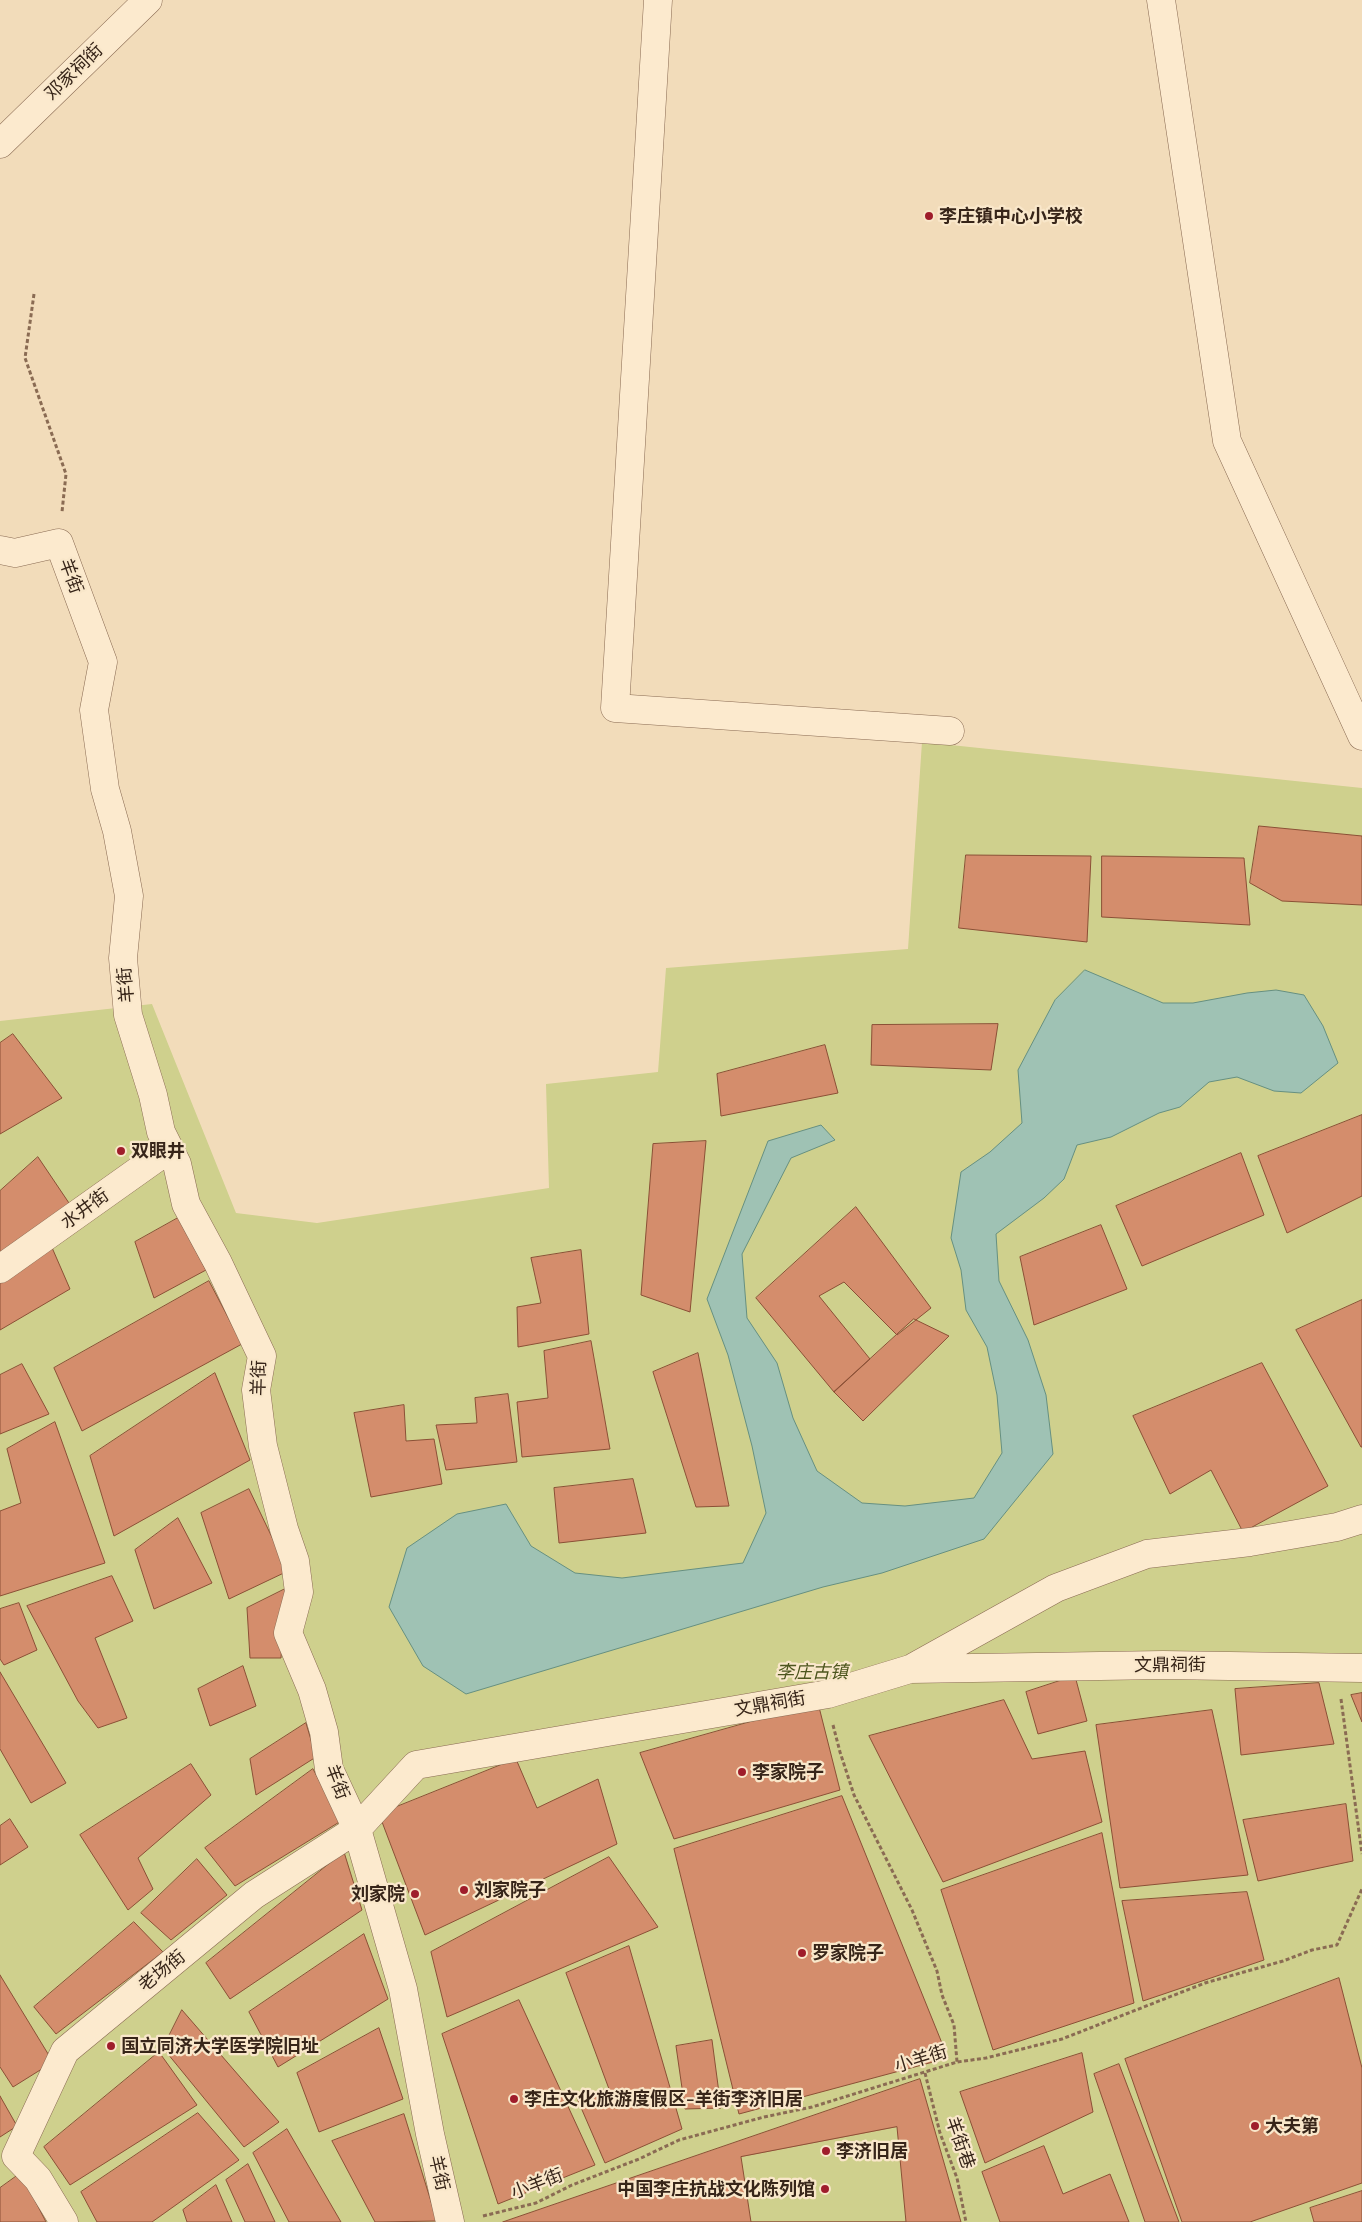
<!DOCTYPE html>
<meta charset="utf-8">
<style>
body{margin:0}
canvas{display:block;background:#f2dcba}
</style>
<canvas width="1362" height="2222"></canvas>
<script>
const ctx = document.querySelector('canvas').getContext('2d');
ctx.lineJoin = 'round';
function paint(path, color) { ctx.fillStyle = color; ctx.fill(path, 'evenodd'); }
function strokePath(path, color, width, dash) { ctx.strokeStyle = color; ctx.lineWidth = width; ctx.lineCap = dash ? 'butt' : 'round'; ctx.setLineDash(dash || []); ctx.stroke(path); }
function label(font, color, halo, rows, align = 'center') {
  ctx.font = font + ' "Playfair Display","Noto Sans SC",serif'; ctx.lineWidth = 4.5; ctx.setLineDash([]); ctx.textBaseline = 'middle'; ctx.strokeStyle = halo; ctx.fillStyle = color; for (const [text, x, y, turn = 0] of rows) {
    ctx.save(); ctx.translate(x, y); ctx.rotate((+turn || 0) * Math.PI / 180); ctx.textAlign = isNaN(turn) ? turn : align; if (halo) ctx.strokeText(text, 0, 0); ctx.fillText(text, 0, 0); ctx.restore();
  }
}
paint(new Path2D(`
 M 922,742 L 1362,788 L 1362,2222 L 0,2222 L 0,1021 L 152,1004 L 236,1213 L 317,1223 L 549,1188 L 546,1084 L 658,1072 L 666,968 L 908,949 Z`), '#cfd08d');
const water = new Path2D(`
 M 1085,970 L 1163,1003 L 1193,1003 L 1247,993 L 1276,990 L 1304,995 L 1323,1026 L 1338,1063 L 1301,1093 L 1274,1091 L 1237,1077 L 1209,1082 L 1180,1107 L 1159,1113 L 1111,1137 L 1077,1145 L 1064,1179 L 1044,1198 L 996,1234 L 999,1281 L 1028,1340 L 1046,1395 L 1053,1454 L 984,1539 L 882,1573 L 823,1587 L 466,1694 L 423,1666 L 389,1607 L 407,1548 L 457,1514 L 506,1504 L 531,1546 L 575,1573 L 622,1578 L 743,1563 L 766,1513 L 752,1446 L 728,1355 L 707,1299 L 768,1141 L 821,1125 L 835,1140 L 791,1158 L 742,1254 L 747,1318 L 777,1363 L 793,1418 L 817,1471 L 862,1503 L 905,1506 L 974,1498 L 1002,1453 L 997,1395 L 987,1347 L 966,1310 L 961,1270 L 951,1238 L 961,1172 L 990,1152 L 1022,1123 L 1018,1070 L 1055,1000 Z`);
paint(water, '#9fc2b4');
strokePath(water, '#669081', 1);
const building = new Path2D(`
 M 1259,826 L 1362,836 L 1362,905 L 1282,901 L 1250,883 Z
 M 966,855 L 1091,856 L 1087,942 L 959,928 Z
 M 1102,856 L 1244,858 L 1250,925 L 1102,917 Z
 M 998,1024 L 991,1070 L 871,1065 L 872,1025 Z
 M 13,1034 L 62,1098 L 0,1134 L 0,1043 Z
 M 825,1045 L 838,1093 L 721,1116 L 717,1074 Z
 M 1362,1115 L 1362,1196 L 1287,1233 L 1258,1156 Z
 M 706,1141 L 690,1312 L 641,1295 L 653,1144 Z
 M 1241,1153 L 1264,1215 L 1142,1266 L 1116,1206 Z
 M 38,1157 L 71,1206 L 0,1253 L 0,1191 Z
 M 856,1207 L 931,1308 L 897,1335 L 844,1282 L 819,1296 L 870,1359 L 834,1392 L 756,1298 Z
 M 178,1218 L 206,1270 L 154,1298 L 135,1242 Z
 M 1101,1225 L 1127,1289 L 1034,1325 L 1020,1257 Z
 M 50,1243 L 70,1289 L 0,1330 L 0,1281 Z
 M 581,1250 L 589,1334 L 518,1347 L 517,1307 L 541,1303 L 531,1258 Z
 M 209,1281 L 242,1344 L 82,1431 L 54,1368 Z
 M 1362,1300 L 1362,1447 L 1361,1447 L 1296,1330 Z
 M 914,1319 L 949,1336 L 863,1421 L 834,1392 Z
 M 591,1341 L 610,1449 L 522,1457 L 517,1402 L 548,1398 L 544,1351 Z
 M 698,1353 L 729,1506 L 696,1507 L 653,1372 Z
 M 1262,1363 L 1328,1486 L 1243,1532 L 1211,1470 L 1170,1494 L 1133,1416 Z
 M 22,1364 L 49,1414 L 0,1434 L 0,1375 Z
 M 215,1373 L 250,1460 L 114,1536 L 90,1456 Z
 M 508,1394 L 517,1462 L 446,1470 L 436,1425 L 477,1423 L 475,1398 Z
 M 404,1405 L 406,1441 L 434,1439 L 442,1484 L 371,1497 L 354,1413 Z
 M 55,1422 L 105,1563 L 0,1596 L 0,1511 L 21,1503 L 7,1449 Z
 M 633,1479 L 646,1533 L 559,1543 L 554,1488 Z
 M 249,1489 L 288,1571 L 229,1599 L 201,1513 Z
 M 178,1518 L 212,1583 L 154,1609 L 135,1550 Z
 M 112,1576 L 133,1621 L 95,1638 L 127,1718 L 98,1728 L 78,1701 L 27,1606 Z
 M 285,1589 L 281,1658 L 250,1658 L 247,1608 Z
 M 19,1603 L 37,1650 L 4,1665 L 0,1659 L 0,1609 Z
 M 243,1666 L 256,1706 L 210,1726 L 198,1689 Z
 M 0,1672 L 66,1783 L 31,1803 L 0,1749 Z
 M 1075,1676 L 1087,1721 L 1038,1734 L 1026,1692 Z
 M 1319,1683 L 1334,1744 L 1241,1755 L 1235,1689 Z
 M 1362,1693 L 1362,1722 L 1351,1695 Z
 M 1004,1700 L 1032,1759 L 1085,1751 L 1102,1822 L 943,1882 L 869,1736 Z
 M 818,1703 L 840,1790 L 674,1839 L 640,1753 Z
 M 1212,1710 L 1248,1875 L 1120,1888 L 1096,1725 Z
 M 306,1723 L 316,1757 L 256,1795 L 250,1759 Z
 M 516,1759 L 537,1808 L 598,1779 L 617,1844 L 425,1935 L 379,1814 Z
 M 191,1764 L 211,1795 L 138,1858 L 153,1889 L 128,1910 L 80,1835 Z
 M 313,1769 L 341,1821 L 235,1886 L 205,1848 Z
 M 842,1796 L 948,2058 L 739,2114 L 674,1849 Z
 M 1346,1804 L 1353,1861 L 1258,1881 L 1243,1820 Z
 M 10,1819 L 28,1847 L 0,1865 L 0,1826 Z
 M 1102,1833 L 1134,2003 L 993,2050 L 941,1890 Z
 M 344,1852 L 362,1910 L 230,1999 L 206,1963 Z
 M 609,1857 L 658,1927 L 447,2017 L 431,1952 Z
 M 197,1859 L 227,1895 L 171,1940 L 141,1913 Z
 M 1247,1892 L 1264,1960 L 1143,2001 L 1122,1901 Z
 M 134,1922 L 163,1952 L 56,2034 L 34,2007 Z
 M 364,1934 L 388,1999 L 278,2067 L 249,2012 Z
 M 629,1946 L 682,2129 L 605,2163 L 576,2096 L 609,2089 L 566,1973 Z
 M 0,1975 L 53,2062 L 13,2087 L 0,2067 Z
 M 1339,1978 L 1362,2068 L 1362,2183 L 1250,2222 L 1182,2222 L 1125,2059 Z
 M 519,2000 L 595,2165 L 498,2204 L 442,2034 Z
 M 182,2010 L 279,2122 L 244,2147 L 163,2048 Z
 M 379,2028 L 403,2099 L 319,2132 L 297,2073 Z
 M 712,2040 L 721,2108 L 685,2109 L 676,2046 Z
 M 159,2052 L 197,2105 L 70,2185 L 44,2147 Z
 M 1082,2053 L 1093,2112 L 985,2163 L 960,2092 Z
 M 1119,2064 L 1179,2222 L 1145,2222 L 1094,2074 Z
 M 920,2079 L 961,2222 L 503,2222 Z
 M 0,2096 L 17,2126 L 0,2137 Z
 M 198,2113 L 239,2160 L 152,2222 L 97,2222 L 81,2192 Z
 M 404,2114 L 437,2221 L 375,2222 L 332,2141 Z
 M 897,2127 L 906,2222 L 751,2222 L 741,2157 Z
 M 287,2129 L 341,2222 L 289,2222 L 253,2153 Z
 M 1044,2146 L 1063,2194 L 1110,2174 L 1129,2222 L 1000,2222 L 982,2172 Z
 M 248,2164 L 275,2222 L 245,2222 L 226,2180 Z
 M 21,2173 L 46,2222 L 0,2222 L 0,2188 Z
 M 216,2185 L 232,2222 L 187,2222 L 183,2210 Z
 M 1362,2191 L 1362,2222 L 1314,2222 L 1310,2208 Z`);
paint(building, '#d48d6c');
strokePath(building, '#8b5036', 1);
const minor = new Path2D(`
 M 658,0 L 615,708 L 950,731
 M 1161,0 L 1227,441 L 1362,736
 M 0,144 L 148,0
 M 0,550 L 15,553 L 59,543 L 103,662 L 94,710 L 105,789 L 117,831 L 129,896 L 123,958 L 128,1015 L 153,1095 L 161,1132 L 177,1164 L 186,1204 L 218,1263 L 262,1356 L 256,1390 L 263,1446 L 284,1529 L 295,1561 L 299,1592 L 288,1633 L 312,1690 L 324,1732 L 329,1769 L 357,1829 L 403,1989 L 430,2134 L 450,2222
 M 0,1269 L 169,1149
 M 914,1667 L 1056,1588 L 1147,1554 L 1250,1542 L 1337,1527 L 1362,1519
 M 16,2156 L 65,2051 L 254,1895 L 357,1829 L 416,1765 L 828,1694 L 910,1669 L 1163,1665 L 1362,1668
 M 16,2156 L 38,2179 L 64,2222`);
strokePath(minor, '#8a6b53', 29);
strokePath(new Path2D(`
 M 34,294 L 25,358 L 66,474 L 62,512
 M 1341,1699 L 1362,1854
 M 833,1725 L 840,1752 L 854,1795 L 912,1910 L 937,1971 L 942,1995 L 954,2025 L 957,2062
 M 925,2073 L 940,2133 L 957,2178 L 966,2222
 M 483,2216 L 536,2203 L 572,2185 L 639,2159 L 679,2140 L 764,2117 L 812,2107 L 957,2062 L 986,2058 L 1062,2039 L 1205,1983 L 1283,1961 L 1312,1950 L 1337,1945 L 1362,1889`), '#8a6b53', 3, [4, 2.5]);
strokePath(minor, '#fceace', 28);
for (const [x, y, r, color] of [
 [929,216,5,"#9f1d2b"],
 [121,1151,5,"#9f1d2b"],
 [742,1772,5,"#9f1d2b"],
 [464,1890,5,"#9f1d2b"],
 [415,1894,5,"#9f1d2b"],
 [802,1953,5,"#9f1d2b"],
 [111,2046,5,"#9f1d2b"],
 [514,2099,5,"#9f1d2b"],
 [1255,2126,5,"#9f1d2b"],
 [826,2151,5,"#9f1d2b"],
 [825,2189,5,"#9f1d2b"]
]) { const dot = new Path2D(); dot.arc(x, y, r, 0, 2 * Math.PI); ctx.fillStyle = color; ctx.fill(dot); strokePath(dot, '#f9e7ca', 2); }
label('18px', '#372519', '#f9e7ca', [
 ["邓家祠街",74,72,-44],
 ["羊街",71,576,70],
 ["羊街",126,985,-95],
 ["水井街",85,1209,-36],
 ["羊街",259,1378,-88],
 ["文鼎祠街",1170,1665],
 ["文鼎祠街",770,1704,-10],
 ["羊街",337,1782,69],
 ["老场街",162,1971,-39],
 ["小羊街",921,2059,-17],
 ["羊街巷",960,2143,71],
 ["羊街",439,2173,77],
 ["小羊街",537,2184,-21]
]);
label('bold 18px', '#372519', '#f9e7ca', [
 ["李庄镇中心小学校",939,216],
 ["双眼井",131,1151],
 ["李家院子",752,1772],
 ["刘家院子",474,1890],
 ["刘家院",405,1894,"right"],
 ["罗家院子",812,1953],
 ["国立同济大学医学院旧址",121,2046],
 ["李庄文化旅游度假区-羊街李济旧居",524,2099],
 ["大夫第",1265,2126],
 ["李济旧居",836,2151],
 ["中国李庄抗战文化陈列馆",815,2189,"right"]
], 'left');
label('italic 18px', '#4d561e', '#f9e7ca', [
 ["李庄古镇",812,1672]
]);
</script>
